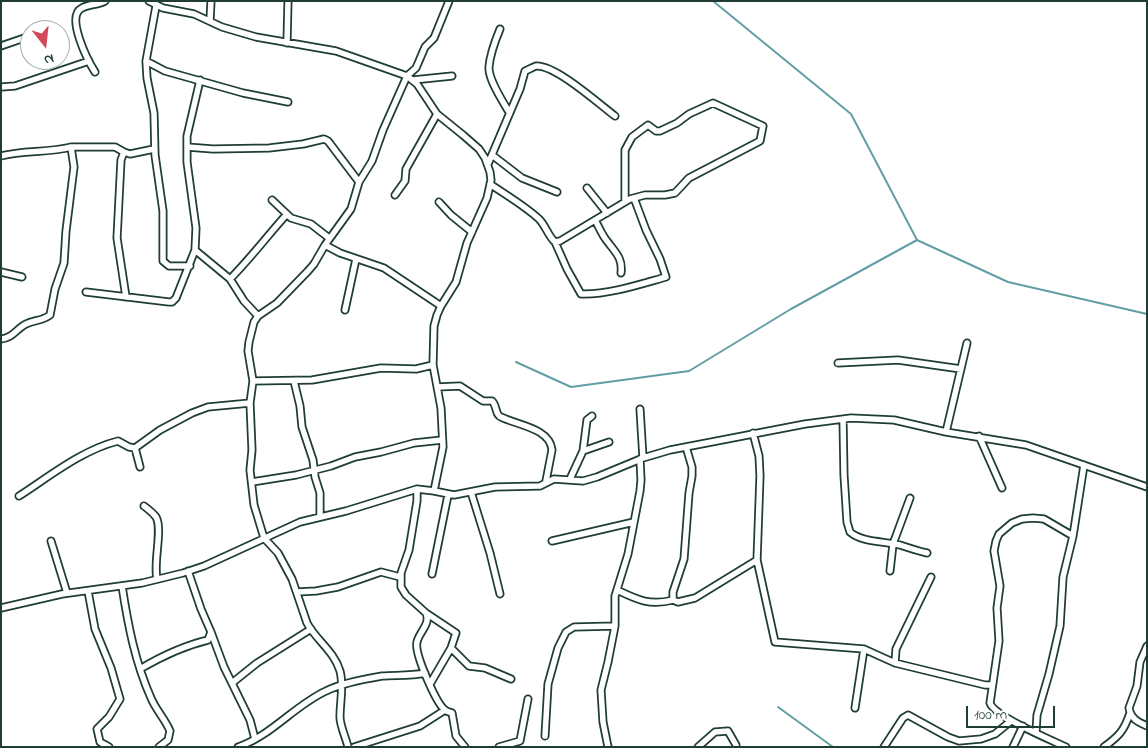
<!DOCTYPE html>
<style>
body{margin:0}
#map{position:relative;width:1148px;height:748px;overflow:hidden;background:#fff;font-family:"Indie Flower",sans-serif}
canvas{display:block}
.frame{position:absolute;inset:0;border:2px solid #1f3d34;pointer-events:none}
.north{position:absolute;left:20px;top:20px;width:50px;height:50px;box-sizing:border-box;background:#fff;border:1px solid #a5b1ae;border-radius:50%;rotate:164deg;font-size:14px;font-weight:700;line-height:20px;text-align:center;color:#1f3d34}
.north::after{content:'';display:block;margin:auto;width:18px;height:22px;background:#d1495b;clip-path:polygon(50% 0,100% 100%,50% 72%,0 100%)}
.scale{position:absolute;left:966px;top:706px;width:89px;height:22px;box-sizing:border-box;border:2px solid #1f3d34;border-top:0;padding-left:6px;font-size:15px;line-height:18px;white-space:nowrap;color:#1f3d34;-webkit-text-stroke:4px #fff;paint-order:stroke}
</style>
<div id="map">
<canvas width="1148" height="748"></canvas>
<div class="frame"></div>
<div class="north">N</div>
<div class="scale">100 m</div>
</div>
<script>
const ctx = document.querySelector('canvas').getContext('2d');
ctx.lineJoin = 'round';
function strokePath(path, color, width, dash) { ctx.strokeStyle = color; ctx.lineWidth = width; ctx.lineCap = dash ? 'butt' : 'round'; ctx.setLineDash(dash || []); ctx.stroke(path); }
strokePath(new Path2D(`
 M 713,1 L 851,114 L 917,240 L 1008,282 L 1147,314
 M 516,362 L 571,387 L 689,371 L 791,309 L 917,240
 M 778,707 L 833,747`), '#639ea4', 2);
const street = new Path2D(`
 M 149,1 L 163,8 L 194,14 L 222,27 L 256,37 L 336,51 L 407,76 L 417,84 L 437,114 L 463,135 L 479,149 L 485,158 L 490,172 L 491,180 L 487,198 L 467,243 L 456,282 L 441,306 L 437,315 L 434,326 L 433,365 L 441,408 L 443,447 L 434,491
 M 156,6 L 146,61 L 147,78 L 154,113 L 155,155 L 163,211 L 163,261 L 169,266 L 190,266
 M 210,21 L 211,1
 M 500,29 C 495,41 490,54 489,67 C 488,79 503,102 509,112
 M 287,43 L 288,1
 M 1,46 L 30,36
 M 146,61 L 165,71 L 243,93 L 288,102
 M 95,72 C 88,61 65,16 82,8 C 89,4 98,5 105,1
 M 413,80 L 452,76
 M 1,87 L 15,86 L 89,61
 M 71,147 L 115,147 L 124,152 L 130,154 L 154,149
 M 187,147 L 213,149 L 269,148 L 303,144 L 324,139 L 328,141 L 359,182
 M 124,152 L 121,160 L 117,238 L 126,297
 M 492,155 L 522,178 L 557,192
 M 1,156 C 24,150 48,153 71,147 L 74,167 L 66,231 L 64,263 L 55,289 L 50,315 C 42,321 34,320 26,324 C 16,329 13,338 1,339
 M 488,164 L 520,89 L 525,71 C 528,70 533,67 536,66 C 556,65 599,104 615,116
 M 490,184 C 506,195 525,206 539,219 C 546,226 548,236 555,242 L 560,241 L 630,199 L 645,195 L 665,195 L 675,193 L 689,178 L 760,141 L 763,126 L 713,103 L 689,114 L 677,123 L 660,131 L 656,131 L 648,125 L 632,137 L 625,150 L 625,202
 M 587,188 L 607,213
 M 395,195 L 405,181 L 406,169 L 437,114
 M 272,200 L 291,218 L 311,224 L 329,238
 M 439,202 L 451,215 L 472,232
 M 595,220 C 599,227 602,235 607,241 C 615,252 623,258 621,273
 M 555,242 L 567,269 L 581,294 C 608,295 641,284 666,277 L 660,259 L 646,230 L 634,198
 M 325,245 L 340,253 L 384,268 L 441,306
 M 195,250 L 230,279 L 244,301 L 258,316
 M 1,272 L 22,277
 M 230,279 C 250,259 268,235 287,214
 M 86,292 L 169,302 L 172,302 L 176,298 L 195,250 L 196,228 L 187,162 L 187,136 L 200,80
 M 345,310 L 356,259
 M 838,363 L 898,360 L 961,369
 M 253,381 L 312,380 L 381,368 L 416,369 L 433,365
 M 294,381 L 300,406 L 302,427 L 313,460 L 315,477 L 320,493 L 320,516
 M 437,387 L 460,386 L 483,401 L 492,401 C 497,405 495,415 501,417 C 517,425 550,428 552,450 L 546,481
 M 640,409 L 643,458
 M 843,419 L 844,475 L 847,522 L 850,532 C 863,543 884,541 900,545 C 909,548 918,551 927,553
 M 946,432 L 967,343
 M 753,433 L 759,456 L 760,476 L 757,560 L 775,642 L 864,649 L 895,663 L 985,685 L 992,685
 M 979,436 L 1002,488
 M 686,447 L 692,467 L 692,476 L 689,493 L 684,559 L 673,592 L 673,600 L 678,602 L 695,598 L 757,560
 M 583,451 L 587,420 L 592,416
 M 140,467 L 135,448 L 160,430 L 192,413 L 208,407 L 250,403
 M 570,479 L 583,451 L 609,442
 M 252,482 L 296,475 L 331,466 L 355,457 L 381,452 L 414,443 L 442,440
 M 417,489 L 417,501 L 409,550 L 401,573 L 401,587 L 406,595 L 426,613 C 431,624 419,632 417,642 C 414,653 436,703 445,710 C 447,712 450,712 452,713 L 456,736 L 465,747
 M 471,492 L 490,553 L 500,594
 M 19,496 C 50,476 82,450 118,441 L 129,447 L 135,448
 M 144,506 C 148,509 153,513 156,517 C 163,529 153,563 157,579
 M 51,541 L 67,593
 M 552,541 L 634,522
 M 890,571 L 893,544 L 910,498
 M 432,574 L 448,495
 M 122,586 C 128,625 135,662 151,698 C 156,710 165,719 170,731 L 168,740 L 159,747
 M 617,590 C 638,600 650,606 673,600
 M 88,591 L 95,629 L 111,668 L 120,699 L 109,717 L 97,729 L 100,742 L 109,747
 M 297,592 L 316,591 L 338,587 L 381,572 L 400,577
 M 1,608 L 62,594 L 142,583 L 183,573 L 204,566 L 300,522 L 346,511 L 417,489 L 434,491 L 454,495 L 495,487 L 540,486 L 554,479 L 583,481 L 597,477 L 643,458 L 670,450 L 805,424 L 851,418 L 894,420 L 946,432 L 1026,445 L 1147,487
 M 426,613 L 456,633 L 451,648 L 430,684
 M 211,632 L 224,667 L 250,720 L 255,739
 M 1147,646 L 1140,662 L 1137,686 L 1129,708 C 1131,719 1138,722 1147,726
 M 451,648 L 469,666 L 485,668 L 511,679
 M 895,663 L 896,649 L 931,577
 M 140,669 C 162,656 183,646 208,640 L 211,632 L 201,609 L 188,571
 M 232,683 L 257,663 L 311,629
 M 855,708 L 864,649
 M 1036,732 L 1037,715 L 1049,674 L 1060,626 L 1063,577 L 1073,536 L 1084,465
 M 545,736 L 548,684 L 558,648 L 566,632 L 574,627 L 615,626
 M 238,747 C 271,736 295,705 326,691 C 342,683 364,679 382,676 C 396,675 411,676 425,673
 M 348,747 C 346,738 340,726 340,717 C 340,701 344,686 340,671 C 334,651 316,640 307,623 L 292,579 L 278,553 L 264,538 L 254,505 L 250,470 L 252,450 L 250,403 L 253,381 L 248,351 L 249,342 L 254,322 L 258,316 L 277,303 L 308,271 L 314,264 L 325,245 L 351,209 L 359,182 L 372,161 L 383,130 L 407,76 L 416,68 L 425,47 L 434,38 L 449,1
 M 354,747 L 420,726 L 445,710
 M 499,747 L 520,741 L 528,699
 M 608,747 L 603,722 L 601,690 L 608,662 L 615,626 L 615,596 L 628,554 L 640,491 L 641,480 L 640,459
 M 698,747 L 715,732 L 728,731 L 736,745
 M 884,747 L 903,718 L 908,715 L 948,737 L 959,741 L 981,739 L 995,734 L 1011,721
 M 1013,747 L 1023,726
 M 1066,747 C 1051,740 994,716 990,703 L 999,641 L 997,608 L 1000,586 L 994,551 L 996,541 L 999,534 L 1012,523 L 1022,519 L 1033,518 L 1044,519 L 1073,536
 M 1104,747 C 1119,736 1124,731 1130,713`);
strokePath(street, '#1f3d34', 9);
strokePath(street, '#fff', 5.5);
</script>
